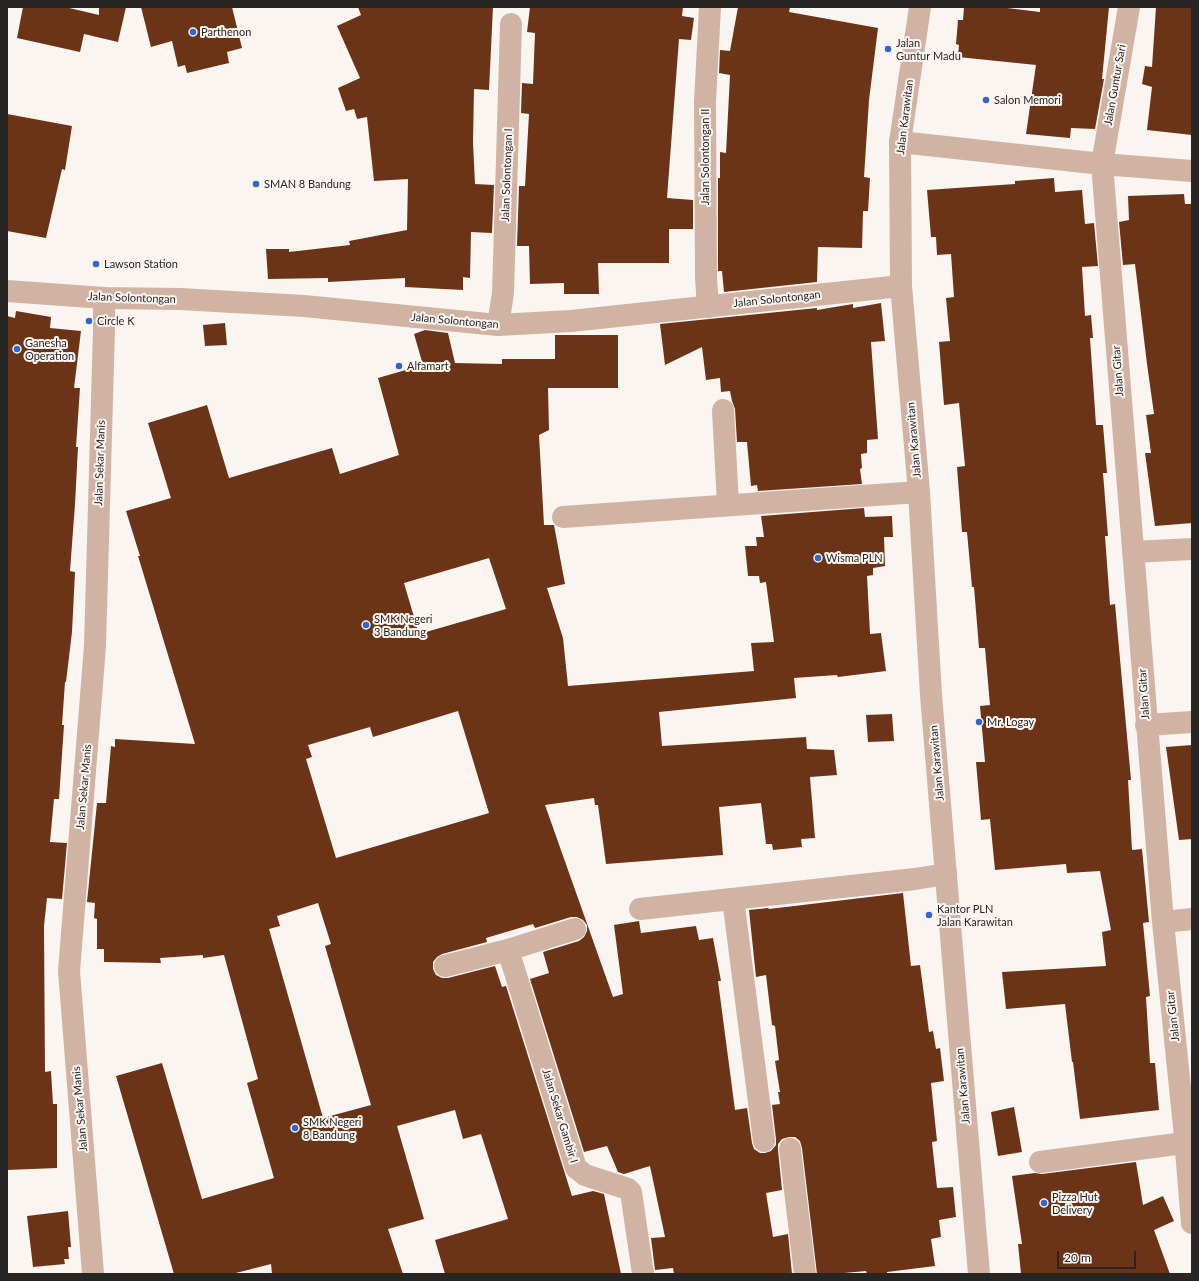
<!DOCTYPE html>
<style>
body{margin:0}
#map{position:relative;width:1199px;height:1281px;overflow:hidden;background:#fbf5f2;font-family:Lato,sans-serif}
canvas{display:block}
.frame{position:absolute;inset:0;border:8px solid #282625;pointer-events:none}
.scale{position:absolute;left:1057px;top:1251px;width:79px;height:18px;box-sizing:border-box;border:2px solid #282625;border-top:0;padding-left:5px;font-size:12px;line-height:14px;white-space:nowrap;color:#282625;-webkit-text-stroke:3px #fbf5f2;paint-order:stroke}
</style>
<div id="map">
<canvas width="1199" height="1281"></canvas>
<div class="frame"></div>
<div class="scale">20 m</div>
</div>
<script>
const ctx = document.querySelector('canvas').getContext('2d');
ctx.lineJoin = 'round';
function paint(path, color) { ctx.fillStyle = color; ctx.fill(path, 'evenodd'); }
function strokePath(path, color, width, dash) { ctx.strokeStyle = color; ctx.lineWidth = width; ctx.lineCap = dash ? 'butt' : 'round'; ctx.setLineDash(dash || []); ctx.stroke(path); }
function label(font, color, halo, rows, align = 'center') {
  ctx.font = font + ' Lato,sans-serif'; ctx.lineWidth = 4; ctx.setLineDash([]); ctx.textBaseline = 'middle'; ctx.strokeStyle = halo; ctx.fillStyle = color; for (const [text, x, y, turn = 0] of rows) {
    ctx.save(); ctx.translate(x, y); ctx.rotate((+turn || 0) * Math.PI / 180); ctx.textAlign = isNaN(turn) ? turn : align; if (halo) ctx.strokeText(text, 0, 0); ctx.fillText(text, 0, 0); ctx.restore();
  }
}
paint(new Path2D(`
 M 23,7 L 65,7 L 99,15 L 99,7 L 126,7 L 118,42 L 84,34 L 80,52 L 17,38 Z
 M 141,7 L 232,7 L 242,48 L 227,52 L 229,63 L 187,73 L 185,65 L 178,67 L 172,41 L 151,47 Z
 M 358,7 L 493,7 L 489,90 L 474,89 L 473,142 L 475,184 L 494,185 L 492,233 L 471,232 L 470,278 L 463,277 L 463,290 L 405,287 L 405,278 L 328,282 L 328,278 L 268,279 L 266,249 L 289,249 L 289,252 L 350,245 L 349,241 L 407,230 L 408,179 L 374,181 L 367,117 L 357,119 L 354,109 L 346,111 L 338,88 L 360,78 L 337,26 L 361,15 Z
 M 530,7 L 683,7 L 682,16 L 694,18 L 691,40 L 679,39 L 667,198 L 693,200 L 693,229 L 669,229 L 669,263 L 598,263 L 599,294 L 564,294 L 564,283 L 530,284 L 529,246 L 517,246 L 519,186 L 525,186 L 529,114 L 521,113 L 522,83 L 533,84 L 535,33 L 527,32 Z
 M 738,7 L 790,7 L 789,12 L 878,28 L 869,100 L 864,177 L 870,178 L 868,211 L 863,211 L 862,248 L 818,247 L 817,282 L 724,292 L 722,271 L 718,271 L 718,178 L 720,178 L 720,152 L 726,153 L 730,75 L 719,73 L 720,50 L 730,51 Z
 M 964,7 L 999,7 L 1040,12 L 1040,7 L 1109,7 L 1102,79 L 1104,79 L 1095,129 L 1071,128 L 1070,138 L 1026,134 L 1036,65 L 958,57 L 959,45 L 956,44 L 958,20 L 963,20 Z
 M 1156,7 L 1192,7 L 1192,135 L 1147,130 L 1152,87 L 1142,84 L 1145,66 L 1152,67 Z
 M 7,114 L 72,126 L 65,170 L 62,169 L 46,238 L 7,231 Z
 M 1054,178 L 1055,192 L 1082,190 L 1085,224 L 1094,223 L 1098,266 L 1082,267 L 1085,316 L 1091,315 L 1093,338 L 1090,338 L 1096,425 L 1103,425 L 1107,473 L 1103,473 L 1108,536 L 1105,536 L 1110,605 L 1115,604 L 1131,780 L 1128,780 L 1132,850 L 1142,849 L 1149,922 L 1143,923 L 1150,996 L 1146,997 L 1150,1063 L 1155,1063 L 1159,1110 L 1080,1119 L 1073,1062 L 1072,1062 L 1065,1004 L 1006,1009 L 1002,972 L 1106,966 L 1102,932 L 1111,930 L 1100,871 L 1067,873 L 1066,864 L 995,870 L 990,819 L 981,820 L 976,762 L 985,762 L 980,706 L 990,705 L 985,648 L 979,648 L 974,587 L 972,587 L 967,532 L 962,532 L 957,467 L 965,466 L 959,403 L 944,405 L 939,342 L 950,341 L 946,298 L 954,297 L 951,254 L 937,255 L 936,237 L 931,237 L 927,190 L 1015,184 L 1015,181 Z
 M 1184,194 L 1185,204 L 1192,204 L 1192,523 L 1155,526 L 1145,453 L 1151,453 L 1146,415 L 1154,414 L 1147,364 L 1135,264 L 1123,265 L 1119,222 L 1129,220 L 1128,196 Z
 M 881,303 L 885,341 L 871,342 L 878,439 L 867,440 L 867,453 L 861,454 L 862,468 L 860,469 L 862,484 L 758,491 L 757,485 L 751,486 L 747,442 L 737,442 L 735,409 L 732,401 L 730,391 L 721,392 L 720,378 L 706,380 L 702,347 L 665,365 L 660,324 L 817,308 L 817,310 L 853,304 L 853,308 Z
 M 16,311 L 51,317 L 50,328 L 81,331 L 74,388 L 80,388 L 76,447 L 78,447 L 75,504 L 70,571 L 75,572 L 72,632 L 66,682 L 65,682 L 62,725 L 64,725 L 59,799 L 54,799 L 50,842 L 67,843 L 62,899 L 47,898 L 44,926 L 45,1072 L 51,1071 L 53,1104 L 57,1104 L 57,1168 L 7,1170 L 7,316 L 15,318 Z
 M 225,323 L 227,345 L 205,346 L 203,325 Z
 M 425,330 L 448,333 L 455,363 L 502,364 L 502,359 L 555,359 L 555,335 L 618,335 L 618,388 L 548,388 L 549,430 L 539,435 L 544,525 L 554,525 L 565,584 L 547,588 L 563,638 L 568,686 L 754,671 L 751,643 L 774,642 L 766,582 L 760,583 L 759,576 L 748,576 L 745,546 L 757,546 L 756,537 L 764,537 L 761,516 L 864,508 L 865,517 L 892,516 L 893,537 L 884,537 L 885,566 L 873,568 L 873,575 L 867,576 L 870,634 L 881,633 L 886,671 L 838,677 L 837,675 L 794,678 L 796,698 L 659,712 L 662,746 L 806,737 L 807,749 L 834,750 L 837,775 L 810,777 L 815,838 L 801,839 L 802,847 L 773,850 L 772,844 L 766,844 L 761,803 L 719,807 L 723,855 L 606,864 L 598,805 L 595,805 L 594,798 L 545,805 L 613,997 L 623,994 L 614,925 L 639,921 L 641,933 L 696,926 L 699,940 L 713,938 L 721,981 L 718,981 L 735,1110 L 747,1108 L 752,1143 L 754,1149 L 760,1153 L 765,1153 L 771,1151 L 776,1145 L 776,1139 L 772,1105 L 780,1104 L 778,1092 L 780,1092 L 775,1061 L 779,1060 L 775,1026 L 772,1025 L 766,975 L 756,977 L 749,910 L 768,908 L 769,909 L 903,893 L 911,966 L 920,965 L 929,1032 L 933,1031 L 936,1049 L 940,1048 L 944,1081 L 931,1083 L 937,1141 L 932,1142 L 937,1188 L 953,1187 L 956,1217 L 939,1220 L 941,1237 L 931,1239 L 935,1266 L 887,1272 L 887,1274 L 867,1274 L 866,1271 L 833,1274 L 817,1274 L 802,1148 L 800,1141 L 795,1137 L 789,1137 L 782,1139 L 778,1144 L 778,1150 L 782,1190 L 766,1193 L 773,1237 L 788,1234 L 792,1274 L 674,1274 L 673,1268 L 655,1270 L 651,1238 L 665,1237 L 650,1166 L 624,1174 L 618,1172 L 607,1146 L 584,1152 L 530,979 L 549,973 L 543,952 L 579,941 L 584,937 L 587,931 L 587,925 L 583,920 L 577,917 L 571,917 L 535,928 L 533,924 L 486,938 L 487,942 L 442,954 L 437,957 L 433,962 L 433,969 L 436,975 L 442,978 L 448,978 L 495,966 L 502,987 L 506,986 L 572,1196 L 593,1191 L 604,1194 L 621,1274 L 445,1274 L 435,1240 L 508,1219 L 481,1134 L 463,1139 L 455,1110 L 397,1126 L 424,1219 L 388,1229 L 403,1274 L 272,1274 L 271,1264 L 232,1274 L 174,1274 L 116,1076 L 162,1063 L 202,1199 L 274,1178 L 247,1083 L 258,1079 L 224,955 L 203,958 L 203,955 L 160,958 L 161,963 L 104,962 L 104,949 L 97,949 L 97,919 L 94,918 L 95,903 L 87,902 L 97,803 L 106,803 L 111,746 L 115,747 L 115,739 L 195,744 L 138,556 L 140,556 L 126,511 L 171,498 L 148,423 L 207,405 L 229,478 L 332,448 L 340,474 L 399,455 L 378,378 L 423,365 L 414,334 ZM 489,558 L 506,609 L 419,634 L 404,583 ZM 458,711 L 489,813 L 336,858 L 306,759 L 312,757 L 308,745 L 370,727 L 373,737 ZM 318,903 L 331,944 L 325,946 L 371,1105 L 323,1118 L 269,929 L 280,926 L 277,916 Z
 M 892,714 L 894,741 L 868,742 L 866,715 Z
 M 1192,745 L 1192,839 L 1179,840 L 1166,747 Z
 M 1014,1107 L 1022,1152 L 998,1156 L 991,1112 Z
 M 1136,1162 L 1143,1205 L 1163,1196 L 1174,1221 L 1154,1230 L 1170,1274 L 1021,1274 L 1018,1244 L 1022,1244 L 1012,1176 L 1035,1173 L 1042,1174 Z
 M 68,1211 L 71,1247 L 68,1247 L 69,1259 L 64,1259 L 65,1264 L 33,1267 L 27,1216 Z`), '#6c3417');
strokePath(new Path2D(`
 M 1129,7 L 1102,164 L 1163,922 L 1184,1127 L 1192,1223
 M 900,142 L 1102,164 L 1192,171
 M 708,307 L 706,278 L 705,102 L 710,7
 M 498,325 L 503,293 L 511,24
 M 723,410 L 728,505
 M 563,517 L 919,492
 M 1133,552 L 1192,549
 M 1146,725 L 1192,722
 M 733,899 L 764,1141
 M 640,909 L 915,879 L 946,874
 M 1163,922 L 1192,919
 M 508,950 L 576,1168 L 585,1175 L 628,1189 L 631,1192 L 643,1274
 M 445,966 L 508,950 L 575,929
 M 790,1149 L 805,1274
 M 1040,1162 L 1184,1143
 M 93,1274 L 69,971 L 95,646 L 104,329 L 104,298`), '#d1b3a4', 22);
strokePath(new Path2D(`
 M 920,7 L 900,142 L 901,286 L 919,492 L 931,695 L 979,1274
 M 7,291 L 104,298 L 180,299 L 304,306 L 498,325 L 571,321 L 901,286`), '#d1b3a4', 22);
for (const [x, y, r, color] of [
 [193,32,4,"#3364d3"],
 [888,49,4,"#3364d3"],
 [986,100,4,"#3364d3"],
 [256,184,4,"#3364d3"],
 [96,264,4,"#3364d3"],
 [89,321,4,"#3364d3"],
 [17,349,4,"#3364d3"],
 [399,366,4,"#3364d3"],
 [818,558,4,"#3364d3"],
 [366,625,4,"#3364d3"],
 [979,722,4,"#3364d3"],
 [929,915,4,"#3364d3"],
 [295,1128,4,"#3364d3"],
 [1044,1203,4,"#3364d3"]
]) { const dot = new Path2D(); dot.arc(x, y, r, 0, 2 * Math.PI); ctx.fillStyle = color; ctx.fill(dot); strokePath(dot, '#fbf5f2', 1.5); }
label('11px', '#282625', '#fbf5f2', [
 ["Parthenon",201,32],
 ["Jalan",896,43],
 ["Guntur Madu",896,56],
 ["Salon Memori",994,100],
 ["SMAN 8 Bandung",264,184],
 ["Lawson Station",104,264],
 ["Circle K",97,321],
 ["Ganesha",25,343],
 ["Operation",25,356],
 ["Alfamart",407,366],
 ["Wisma PLN",826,558],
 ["SMK Negeri",374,619],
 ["3 Bandung",374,632],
 ["Mr. Logay",987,722],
 ["Kantor PLN",937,909],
 ["Jalan Karawitan",937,922],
 ["SMK Negeri",303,1122],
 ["8 Bandung",303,1135],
 ["Pizza Hut",1052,1197],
 ["Delivery",1052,1210]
], 'left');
label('11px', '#282625', '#fbf5f2', [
 ["Jalan Guntur Sari",1115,85,-80],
 ["Jalan Karawitan",905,117,-83],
 ["Jalan Solontongan II",705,157,-90],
 ["Jalan Solontongan I",507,175,-88],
 ["Jalan Solontongan",132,298,2],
 ["Jalan Solontongan",777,299,-6],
 ["Jalan Solontongan",455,321,5],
 ["Jalan Gitar",1118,371,-94],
 ["Jalan Karawitan",914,440,-95],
 ["Jalan Sekar Manis",100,463,-88],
 ["Jalan Gitar",1144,694,-94],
 ["Jalan Karawitan",937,763,-95],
 ["Jalan Sekar Manis",84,787,-85],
 ["Jalan Gitar",1173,1016,-96],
 ["Jalan Karawitan",963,1086,-95],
 ["Jalan Sekar Manis",80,1109,-95],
 ["Jalan Sekar Gambir I",560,1116,73]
]);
</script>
